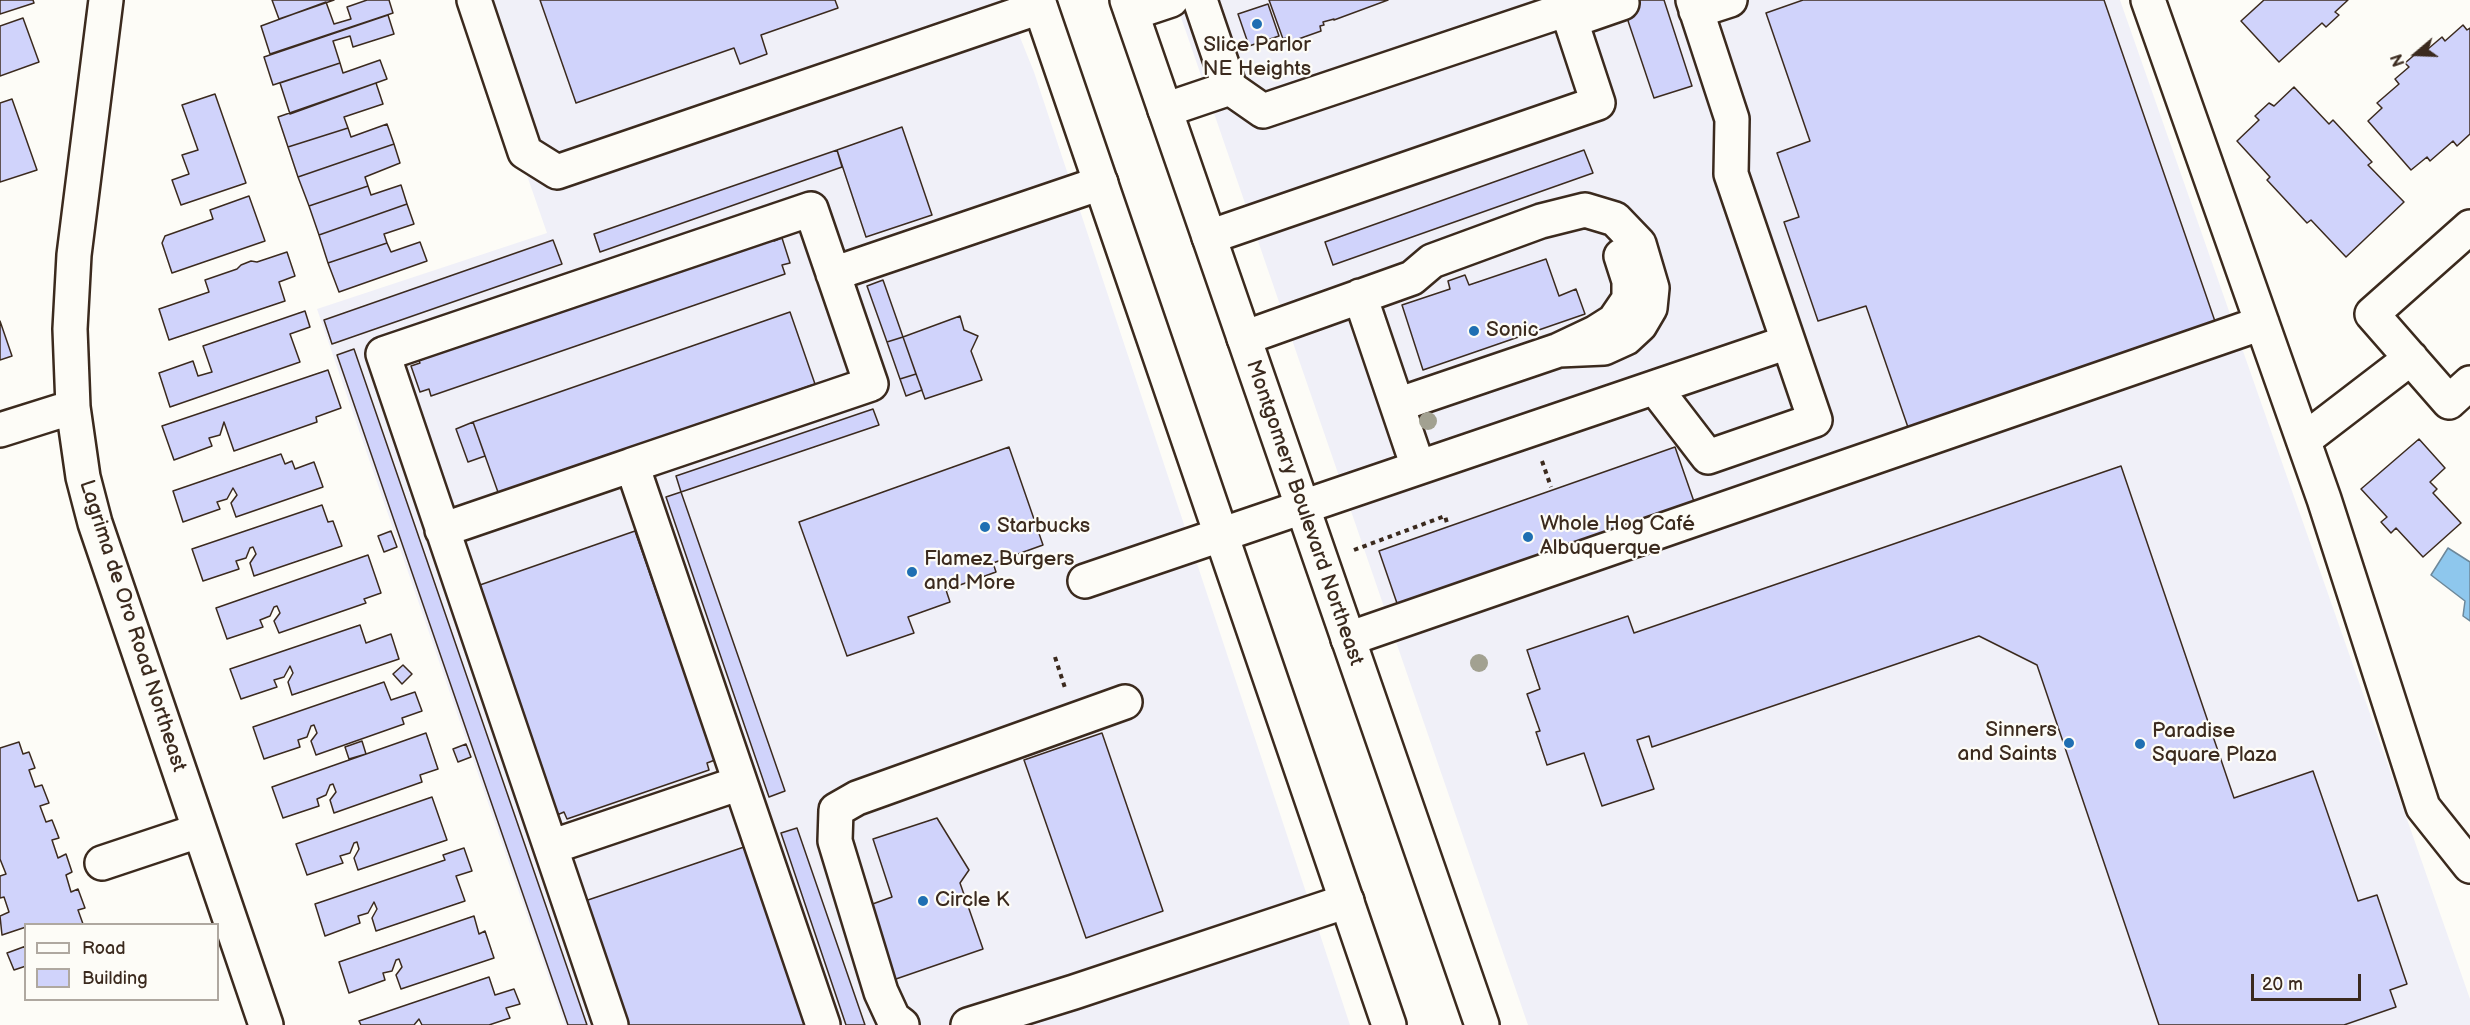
<!DOCTYPE html>
<meta charset="utf-8">
<style>
body{margin:0}
#map{position:relative;width:2470px;height:1025px;overflow:hidden;background:#fdfcf7;font-family:"Balsamiq Sans",sans-serif}
canvas{display:block}
.legend{position:absolute;left:24px;top:923px;width:195px;height:78px;box-sizing:border-box;background:#fdfcf7;border:2px solid #afa8a0;margin:0;padding:8px 10px;list-style:none;font-size:18px;color:#3b2a1e}
.legend li{display:flex;align-items:center;gap:12px;height:30px}
.legend b{width:30px;border:2px solid #afa8a0}
.north{position:absolute;left:2386px;top:24px;width:60px;height:60px;-webkit-text-stroke:4px #fdfcf7;paint-order:stroke;rotate:251deg;font-size:16px;font-weight:700;line-height:24px;text-align:center;color:#3b2a1e}
.north::after{content:'';display:block;margin:auto;width:21px;height:27px;background:#3b2a1e;clip-path:polygon(50% 0,100% 100%,50% 72%,0 100%)}
.scale{position:absolute;left:2251px;top:974px;width:110px;height:27px;box-sizing:border-box;border:3px solid #3b2a1e;border-top:0;padding-left:8px;font-size:18px;line-height:21px;white-space:nowrap;color:#3b2a1e;-webkit-text-stroke:4px #fdfcf7;paint-order:stroke}
</style>
<div id="map">
<canvas width="2470" height="1025"></canvas>
<ul class="legend">
<li><b style="height:8px;background:#fdfcf7"></b>Road</li>
<li><b style="height:16px;background:#d0d3fb"></b>Building</li>
</ul>
<div class="north">N</div>
<div class="scale">20 m</div>
</div>
<script>
const ctx = document.querySelector('canvas').getContext('2d');
ctx.lineJoin = 'round';
function paint(path, color) { ctx.fillStyle = color; ctx.fill(path, 'evenodd'); }
function strokePath(path, color, width, dash) { ctx.strokeStyle = color; ctx.lineWidth = width; ctx.lineCap = dash ? 'butt' : 'round'; ctx.setLineDash(dash || []); ctx.stroke(path); }
function label(font, color, halo, rows, align = 'center') {
  ctx.font = font + ' "Balsamiq Sans",sans-serif'; ctx.lineWidth = 4.5; ctx.setLineDash([]); ctx.textBaseline = 'middle'; ctx.strokeStyle = halo; ctx.fillStyle = color; for (const [text, x, y, turn = 0] of rows) {
    ctx.save(); ctx.translate(x, y); ctx.rotate((+turn || 0) * Math.PI / 180); ctx.textAlign = isNaN(turn) ? turn : align; if (halo) ctx.strokeText(text, 0, 0); ctx.fillText(text, 0, 0); ctx.restore();
  }
}
paint(new Path2D(`
 M 466,0 L 1005,0 L 1034,72 L 1350,1025 L 565,1025 L 317,309 L 547,233 Z
 M 1175,0 L 2120,0 L 2470,999 L 2470,1025 L 1528,1025 Z`), '#f0f0f8');
const water = new Path2D(`
 M 2448,548 L 2470,562 L 2470,621 L 2463,616 L 2465,601 L 2431,575 Z`);
paint(water, '#8ec7ed');
strokePath(water, '#6d889a', 1.5);
const building = new Path2D(`
 M 0,0 L 33,0 L 34,3 L 0,14 Z
 M 272,0 L 334,0 L 279,19 Z
 M 367,0 L 389,0 L 393,13 L 270,54 L 261,26 L 326,2 L 334,24 L 351,19 L 347,7 Z
 M 540,0 L 835,0 L 838,8 L 761,35 L 767,54 L 740,64 L 734,48 L 576,103 Z
 M 1269,0 L 1388,0 L 1334,20 L 1334,19 L 1323,22 L 1324,25 L 1320,26 L 1321,31 L 1290,42 L 1288,37 L 1283,39 Z
 M 1621,0 L 1664,0 L 1692,86 L 1654,98 Z
 M 1803,0 L 2104,0 L 2218,330 L 1911,436 L 1866,306 L 1818,321 L 1784,222 L 1799,217 L 1777,153 L 1810,141 L 1766,13 Z
 M 2264,0 L 2348,0 L 2335,12 L 2339,15 L 2326,27 L 2322,23 L 2279,62 L 2241,21 Z
 M 1268,4 L 1279,36 L 1249,46 L 1238,14 Z
 M 388,15 L 394,34 L 353,47 L 350,36 L 333,41 L 340,63 L 273,85 L 264,57 Z
 M 23,18 L 39,62 L 0,76 L 0,26 Z
 M 2463,25 L 2467,30 L 2470,28 L 2470,134 L 2457,146 L 2453,141 L 2430,161 L 2427,157 L 2411,170 L 2368,121 L 2382,108 L 2377,103 L 2399,84 L 2395,79 L 2409,67 L 2405,63 L 2419,51 L 2422,54 L 2442,37 L 2445,41 Z
 M 380,60 L 387,79 L 290,114 L 280,83 L 340,63 L 343,73 Z
 M 376,83 L 383,104 L 344,117 L 348,128 L 288,147 L 278,117 Z
 M 2294,87 L 2329,124 L 2333,120 L 2372,162 L 2368,165 L 2404,202 L 2346,257 L 2311,220 L 2307,223 L 2267,180 L 2270,177 L 2237,141 L 2259,120 L 2255,116 L 2269,103 L 2274,106 Z
 M 215,94 L 246,183 L 181,205 L 172,180 L 189,174 L 182,155 L 198,150 L 182,105 Z
 M 12,99 L 37,170 L 0,182 L 0,103 Z
 M 387,124 L 394,144 L 298,177 L 288,147 L 348,128 L 351,137 Z
 M 902,127 L 932,215 L 866,237 L 837,150 Z
 M 394,144 L 400,163 L 365,177 L 368,186 L 309,206 L 298,177 Z
 M 837,150 L 842,167 L 600,252 L 594,234 Z
 M 1584,150 L 1593,173 L 1333,265 L 1325,242 Z
 M 401,185 L 407,204 L 319,235 L 309,206 L 368,186 L 371,195 Z
 M 249,196 L 265,241 L 172,273 L 162,243 L 165,236 L 213,219 L 210,210 Z
 M 407,204 L 414,224 L 384,234 L 387,243 L 328,263 L 319,235 Z
 M 772,234 L 774,241 L 782,238 L 790,263 L 782,265 L 785,274 L 431,396 L 429,389 L 420,392 L 411,366 L 420,363 L 417,356 Z
 M 553,240 L 562,264 L 332,344 L 324,320 Z
 M 420,242 L 427,261 L 339,292 L 328,263 L 387,243 L 391,252 Z
 M 287,252 L 295,276 L 279,282 L 285,301 L 169,340 L 159,309 L 209,292 L 205,280 L 237,269 L 241,265 L 251,261 L 257,262 Z
 M 1546,259 L 1559,296 L 1576,289 L 1585,314 L 1423,370 L 1402,305 L 1450,289 L 1448,281 L 1465,275 L 1469,285 Z
 M 883,280 L 903,337 L 887,342 L 867,286 Z
 M 305,311 L 310,327 L 290,334 L 300,362 L 170,407 L 159,373 L 193,361 L 198,376 L 212,372 L 203,346 Z
 M 790,312 L 815,384 L 499,495 L 473,422 Z
 M 960,316 L 964,330 L 978,336 L 971,351 L 982,380 L 925,399 L 903,337 Z
 M 0,321 L 12,356 L 0,360 Z
 M 903,337 L 916,374 L 900,379 L 887,342 Z
 M 354,349 L 587,1025 L 568,1025 L 337,355 Z
 M 328,370 L 341,408 L 316,417 L 317,422 L 234,451 L 224,422 L 220,435 L 209,438 L 212,446 L 174,460 L 162,426 Z
 M 916,374 L 922,390 L 906,396 L 900,379 Z
 M 873,409 L 879,425 L 681,492 L 676,476 Z
 M 473,422 L 485,456 L 468,462 L 456,429 Z
 M 2419,439 L 2445,468 L 2430,482 L 2437,489 L 2433,493 L 2461,523 L 2423,557 L 2396,528 L 2391,533 L 2381,522 L 2387,517 L 2361,489 Z
 M 1009,447 L 1043,545 L 993,563 L 996,572 L 946,590 L 950,602 L 908,617 L 914,633 L 847,656 L 799,522 Z
 M 1675,447 L 1699,516 L 1400,612 L 1379,551 Z
 M 281,454 L 285,464 L 292,461 L 295,469 L 314,462 L 323,487 L 236,517 L 231,503 L 237,495 L 233,488 L 227,499 L 217,502 L 220,509 L 183,522 L 173,491 Z
 M 2121,466 L 2234,798 L 2313,771 L 2358,901 L 2377,895 L 2407,984 L 2390,990 L 2396,1007 L 2344,1025 L 2159,1025 L 2037,665 L 1979,636 L 1652,747 L 1649,736 L 1637,740 L 1654,789 L 1602,806 L 1584,753 L 1547,765 L 1536,732 L 1540,731 L 1527,694 L 1540,689 L 1527,650 L 1628,616 L 1634,633 Z
 M 681,492 L 785,791 L 769,797 L 666,497 Z
 M 322,505 L 328,522 L 333,521 L 342,546 L 254,576 L 250,563 L 256,554 L 253,547 L 250,548 L 246,558 L 236,561 L 239,569 L 203,581 L 192,549 Z
 M 391,531 L 397,547 L 384,552 L 378,536 Z
 M 635,531 L 715,760 L 707,763 L 709,770 L 567,819 L 564,812 L 557,815 L 477,586 Z
 M 368,555 L 381,593 L 364,599 L 366,603 L 279,633 L 274,621 L 280,613 L 277,606 L 274,607 L 270,616 L 260,620 L 263,627 L 227,639 L 216,608 Z
 M 360,625 L 366,643 L 391,634 L 399,659 L 292,695 L 288,682 L 293,673 L 290,666 L 284,677 L 274,680 L 277,687 L 241,699 L 230,669 Z
 M 403,665 L 412,674 L 402,684 L 393,674 Z
 M 384,682 L 391,700 L 415,692 L 422,711 L 402,718 L 404,724 L 316,755 L 311,741 L 317,733 L 314,725 L 311,726 L 307,737 L 298,740 L 300,747 L 264,759 L 253,727 Z
 M 426,733 L 438,769 L 420,775 L 422,782 L 334,813 L 330,800 L 336,792 L 333,784 L 330,785 L 326,795 L 317,799 L 319,806 L 283,818 L 272,787 Z
 M 1102,733 L 1163,911 L 1086,938 L 1024,760 Z
 M 362,741 L 366,754 L 349,759 L 345,747 Z
 M 19,742 L 23,754 L 29,752 L 35,768 L 29,770 L 35,787 L 42,785 L 49,803 L 40,806 L 46,822 L 52,820 L 59,838 L 52,840 L 58,858 L 66,854 L 72,872 L 66,875 L 71,892 L 78,889 L 85,908 L 78,910 L 83,924 L 26,924 L 26,927 L 2,935 L 0,916 L 9,912 L 4,897 L 0,898 L 0,876 L 6,874 L 0,859 L 0,748 Z
 M 466,744 L 471,757 L 458,762 L 453,749 Z
 M 432,797 L 447,840 L 358,870 L 354,858 L 359,849 L 357,842 L 354,843 L 350,853 L 340,856 L 343,863 L 307,875 L 296,844 Z
 M 937,818 L 969,870 L 960,883 L 983,949 L 893,980 L 867,906 L 892,897 L 873,839 Z
 M 797,828 L 865,1025 L 846,1025 L 781,833 Z
 M 744,847 L 805,1025 L 628,1025 L 585,901 Z
 M 464,848 L 472,871 L 456,876 L 465,901 L 376,931 L 372,918 L 377,909 L 374,902 L 368,913 L 358,916 L 360,923 L 325,936 L 315,904 L 445,860 L 443,855 Z
 M 474,916 L 479,934 L 485,931 L 494,958 L 401,989 L 396,975 L 402,967 L 399,959 L 396,960 L 392,971 L 383,973 L 385,980 L 349,993 L 339,962 Z
 M 26,946 L 26,966 L 14,970 L 7,953 Z
 M 489,977 L 495,995 L 514,989 L 520,1004 L 506,1008 L 510,1018 L 489,1025 L 422,1025 L 419,1019 L 414,1025 L 361,1025 L 359,1021 Z`);
paint(building, '#d0d3fb');
strokePath(building, '#3b2a1e', 1.5);
const minor = new Path2D(`
 M 106,0 L 74,255 L 70,329 L 73,407 L 83,477 L 95,523 L 266,1025
 M 474,0 L 525,152 L 557,172 L 1040,7
 M 1200,0 L 1230,88
 M 2148,0 L 2324,499 L 2423,807 L 2470,866
 M 1696,11 L 1730,0
 M 1132,13 L 1171,0
 M 1570,21 L 1622,3
 M 1165,110 L 1230,88 L 1263,111 L 1567,9
 M 2470,227 L 2372,314 L 2449,402 L 2470,383
 M 1209,237 L 1598,103 L 1564,0
 M 833,274 L 1101,183
 M 1360,296 L 1418,467
 M 1244,338 L 1412,278 L 1432,261 L 1541,221 L 1585,210 L 1615,219 L 1639,244 L 1652,288 L 1650,308 L 1640,325 L 1626,338 L 1604,348 L 1559,350
 M 1655,388 L 1708,457 L 1815,420 L 1731,174 L 1732,119 L 1693,0
 M 1397,405 L 1559,350 L 1595,333 L 1614,321 L 1629,299 L 1629,281 L 1621,256
 M 0,430 L 73,407
 M 2304,440 L 2411,358
 M 442,530 L 632,465
 M 1085,581 L 1788,342
 M 1348,639 L 2262,323
 M 551,847 L 740,783
 M 102,863 L 198,831
 M 611,1025 L 383,354 L 811,209 L 871,384 L 632,465 L 823,1025
 M 902,1025 L 893,1018 L 881,992 L 835,841 L 836,810 L 857,798 L 1125,702
 M 968,1025 L 1074,992 L 1347,901`);
const major = new Path2D(`
 M 1038,0 L 1389,1025
 M 1127,0 L 1482,1025`);
strokePath(minor, '#3b2a1e', 38);
strokePath(major, '#3b2a1e', 38);
strokePath(new Path2D(`
 M 1542,461 L 1551,487
 M 1354,550 L 1445,516 L 1447,523
 M 1055,657 L 1065,688`), '#3b2a1e', 4, [4.5, 4.5]);
strokePath(minor, '#fdfcf7', 33);
strokePath(major, '#fdfcf7', 33);
ctx.fillStyle = '#a2a191';
for (const [x, y] of [
 [1428,421],
 [1479,663]
]) { ctx.beginPath(); ctx.arc(x, y, 9, 0, 2 * Math.PI); ctx.fill(); }
for (const [x, y, r, color] of [
 [1257,24,6,"#1f6fb2"],
 [1474,331,6,"#1f6fb2"],
 [985,527,6,"#1f6fb2"],
 [1528,537,6,"#1f6fb2"],
 [912,572,6,"#1f6fb2"],
 [2069,743,6,"#1f6fb2"],
 [2140,744,6,"#1f6fb2"],
 [923,901,6,"#1f6fb2"]
]) { const dot = new Path2D(); dot.arc(x, y, r, 0, 2 * Math.PI); ctx.fillStyle = color; ctx.fill(dot); strokePath(dot, '#fdfcf7', 2); }
label('21px', '#3b2a1e', '#fdfcf7', [
 ["Slice Parlor",1257,46,"center"],
 ["NE Heights",1257,70,"center"],
 ["Sonic",1486,331],
 ["Whole Hog Café",1540,525],
 ["Albuquerque",1540,549],
 ["Starbucks",997,527],
 ["Flamez Burgers",924,560],
 ["and More",924,584],
 ["Sinners",2057,731,"right"],
 ["and Saints",2057,755,"right"],
 ["Paradise",2152,732],
 ["Square Plaza",2152,756],
 ["Circle K",935,901]
], 'left');
label('21px', '#3b2a1e', '#fdfcf7', [
 ["Montgomery Boulevard Northeast",1304,513,71],
 ["Lagrima de Oro Road Northeast",132,626,72]
]);
</script>
